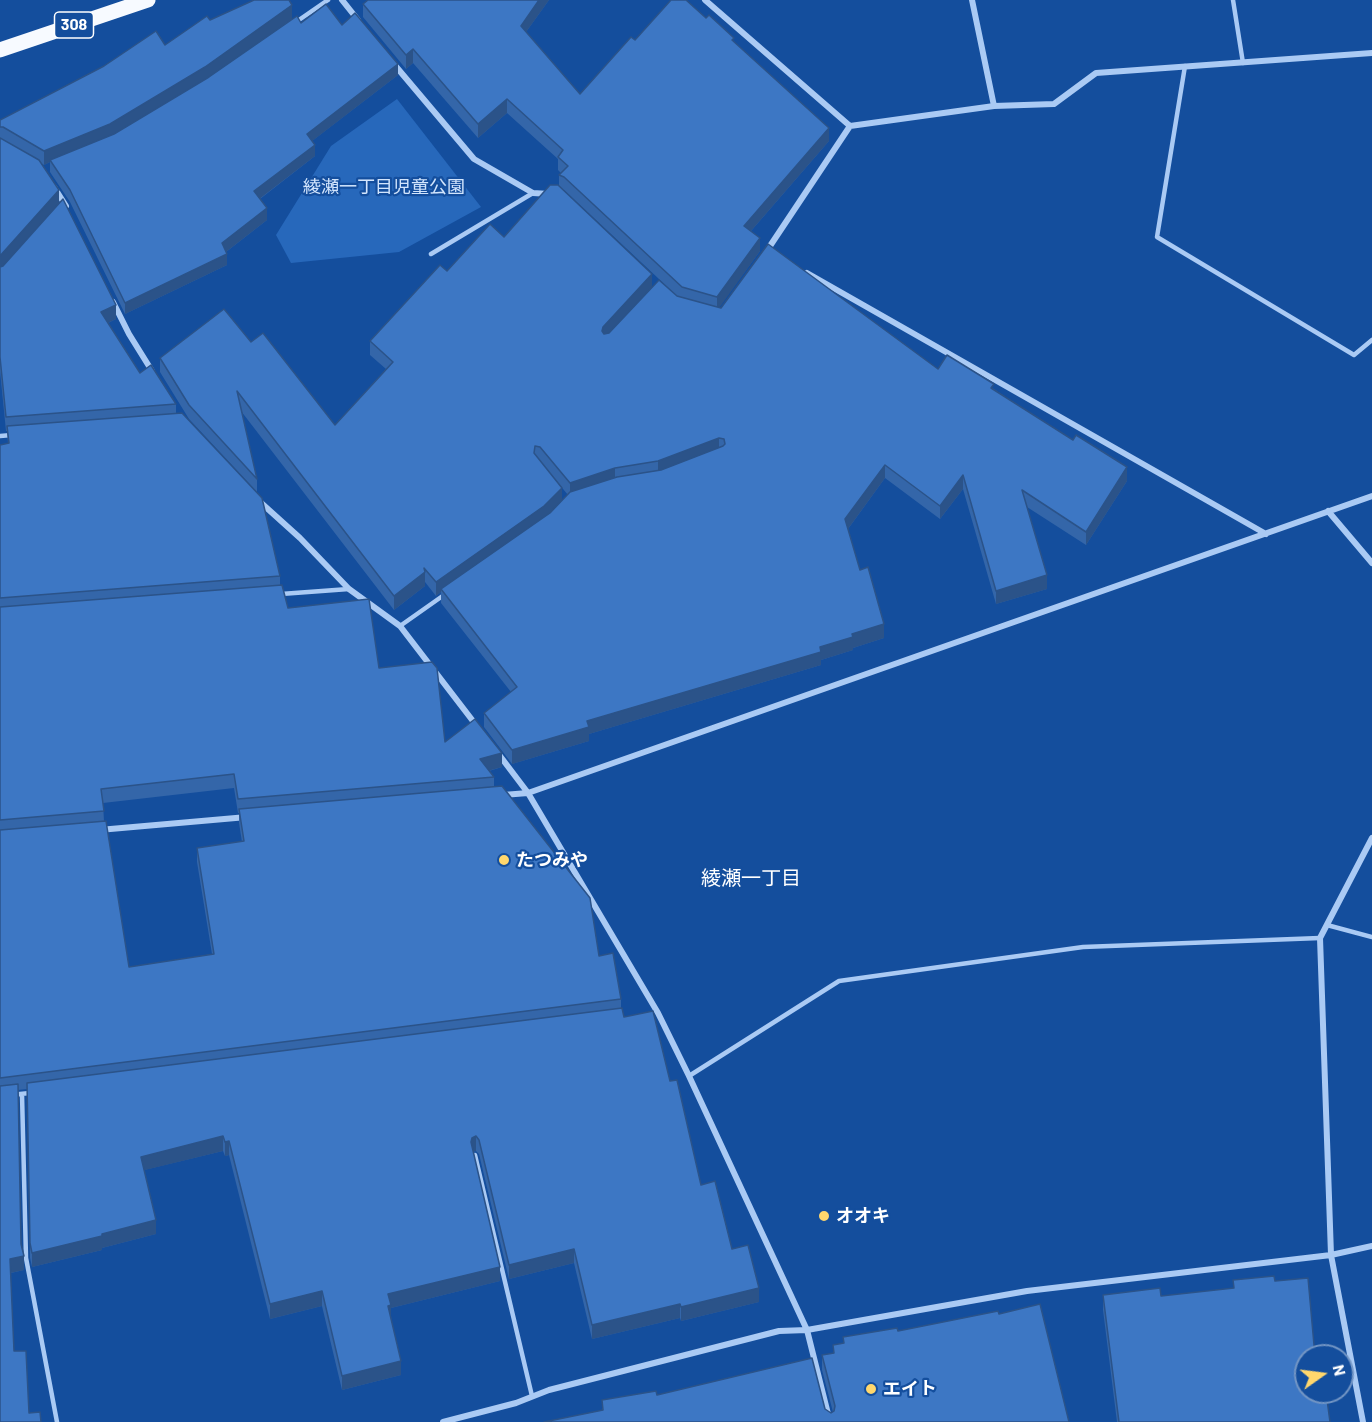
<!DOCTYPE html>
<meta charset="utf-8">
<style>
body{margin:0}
#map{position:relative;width:1372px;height:1422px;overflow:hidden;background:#144e9d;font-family:Barlow,sans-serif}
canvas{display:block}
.north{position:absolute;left:1294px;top:1344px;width:60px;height:60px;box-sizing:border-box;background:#144e9d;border:2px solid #7295c4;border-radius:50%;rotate:76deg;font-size:16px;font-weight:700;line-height:24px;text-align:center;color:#fff}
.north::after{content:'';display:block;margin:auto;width:21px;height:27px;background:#ffd76d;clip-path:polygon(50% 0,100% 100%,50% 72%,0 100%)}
</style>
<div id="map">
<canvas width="1372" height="1422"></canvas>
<div class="north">N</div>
</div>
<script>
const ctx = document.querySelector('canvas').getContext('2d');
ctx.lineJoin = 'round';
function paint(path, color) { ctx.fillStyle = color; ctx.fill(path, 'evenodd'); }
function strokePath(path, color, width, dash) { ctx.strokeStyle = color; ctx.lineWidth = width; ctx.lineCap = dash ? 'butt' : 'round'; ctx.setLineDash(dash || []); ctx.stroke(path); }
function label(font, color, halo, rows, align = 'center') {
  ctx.font = font + ' Barlow,"Noto Sans JP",sans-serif'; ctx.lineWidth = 4.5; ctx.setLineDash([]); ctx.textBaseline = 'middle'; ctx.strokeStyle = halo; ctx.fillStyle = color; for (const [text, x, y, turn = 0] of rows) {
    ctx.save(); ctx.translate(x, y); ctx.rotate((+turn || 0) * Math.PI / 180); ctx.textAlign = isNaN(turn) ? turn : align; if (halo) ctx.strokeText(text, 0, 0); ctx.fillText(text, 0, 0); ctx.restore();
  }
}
paint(new Path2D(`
 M 397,99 L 481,207 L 399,252 L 291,263 L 276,235 L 331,146 Z`), '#2768bb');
strokePath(new Path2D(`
 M 1233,0 L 1243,63
 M 296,22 L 328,0
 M 1185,66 L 1157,237 L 1354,355 L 1372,340
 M 431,254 L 533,193
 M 0,436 L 12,435
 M 281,594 L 349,589
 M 400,626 L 444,595
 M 1327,925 L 1372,937
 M 689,1076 L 839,981 L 1083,947 L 1320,938
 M 22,1094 L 26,1258 L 57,1422
 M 0,1096 L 30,1093
 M 475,1155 L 532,1396`), '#aacaf4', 4.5);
strokePath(new Path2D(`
 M 342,0 L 358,20
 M 705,0 L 850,126 L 994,106 L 1054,104 L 1096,73 L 1372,53
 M 972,0 L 994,106
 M 393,63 L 474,159 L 533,193 L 549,194
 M 54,187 L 66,206
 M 766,252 L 850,126
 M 807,273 L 1266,534
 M 113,302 L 129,334 L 152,371
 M 259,501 L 300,538 L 349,589 L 400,626 L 476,725
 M 1328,511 L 1372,563
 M 497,752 L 528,793 L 658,1013 L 689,1076 L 807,1330 L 830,1422
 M 503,795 L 528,793 L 1372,496
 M 99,830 L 247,817
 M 443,1422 L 516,1403 L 549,1390 L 779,1331 L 807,1330 L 1027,1291 L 1331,1255 L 1372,1246
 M 1363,1422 L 1331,1255 L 1320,938 L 1372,838`), '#aacaf4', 6);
strokePath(new Path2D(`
 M 0,50 L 148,0`), '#f7faff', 15);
paint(new Path2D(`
 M 368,0 L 549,0 L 526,32 L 580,94 L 635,40 L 734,42 L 829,141 L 751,231 L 760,251 L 719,307 L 938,369 L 994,389 L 1127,481 L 1086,545 L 1027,507 L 1047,589 L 996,604 L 963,489 L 940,519 L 885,478 L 848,529 L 860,570 L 884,638 L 853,648 L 853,650 L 821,660 L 821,665 L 589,734 L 589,741 L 512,764 L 484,727 L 484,713 L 511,692 L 441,603 L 441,592 L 436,596 L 425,582 L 425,586 L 394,610 L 241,411 L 257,479 L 257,492 L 189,419 L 160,372 L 160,358 L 251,342 L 335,425 L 386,369 L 370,355 L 370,341 L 447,271 L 504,237 L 559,187 L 559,175 L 561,173 L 558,170 L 558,159 L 507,113 L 478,138 L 413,63 L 406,69 L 363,17 L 363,4 ZM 562,190 L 564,190 L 675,294 L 652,287 ZM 540,461 L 568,495 L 562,501 Z
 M 292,19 L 301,23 L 342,25 L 398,75 L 312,141 L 315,156 L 260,199 L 267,220 L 226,252 L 227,265 L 125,314 L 70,202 L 50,172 L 50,162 L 44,165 L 41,163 L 59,204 L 116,319 L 108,323 L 140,373 L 176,404 L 176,413 L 280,576 L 280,585 L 288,608 L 379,668 L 445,742 L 502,767 L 489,771 L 494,777 L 494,787 L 599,956 L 621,999 L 621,1008 L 624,1017 L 670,1081 L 701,1185 L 759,1302 L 681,1321 L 680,1318 L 592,1339 L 574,1263 L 509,1279 L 479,1154 L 476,1151 L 473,1152 L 500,1281 L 391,1308 L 391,1317 L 401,1375 L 342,1390 L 322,1306 L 270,1319 L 229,1155 L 225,1156 L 223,1151 L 144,1170 L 156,1234 L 102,1248 L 102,1250 L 32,1267 L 30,1258 L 27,1089 L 18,1090 L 21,1244 L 24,1270 L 11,1273 L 0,1422 L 0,445 L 8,443 L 7,431 L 6,431 L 0,371 L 0,120 L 165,45 L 210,20 ZM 234,788 L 238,813 L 239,813 L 239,823 L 242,842 L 197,848 L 197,862 L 212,954 L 129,967 L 104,821 L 103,803 Z
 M 1275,1281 L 1306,1356 L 1330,1422 L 1117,1422 L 1103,1310 L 1103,1295 L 1161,1296 L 1233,1288 Z
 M 999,1314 L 1069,1422 L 602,1410 L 602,1400 L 657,1395 L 825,1409 L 831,1413 L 833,1412 L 822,1370 L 822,1355 L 833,1353 L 833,1345 L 843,1343 L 843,1337 L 898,1331 Z`), '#3466a9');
paint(new Path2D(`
 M 539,0 L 549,0 L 521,39 L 521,26 Z
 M 292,5 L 292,19 L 205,81 L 110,138 L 50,160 L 50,162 L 44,165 L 44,151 Z
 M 413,49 L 413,63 L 406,69 L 406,55 Z
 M 398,64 L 398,75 L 307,145 L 307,134 Z
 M 507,99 L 507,113 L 478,138 L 478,124 Z
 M 829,128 L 829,141 L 744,239 L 744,226 Z
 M 315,145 L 315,156 L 254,203 L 254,191 Z
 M 59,190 L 59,204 L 0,270 L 0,256 Z
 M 267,208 L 267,220 L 222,255 L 222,243 Z
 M 760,238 L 760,251 L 717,311 L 717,297 Z
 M 227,254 L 227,265 L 125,314 L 125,303 Z
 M 652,274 L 652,287 L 603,341 L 602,331 L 603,327 Z
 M 116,305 L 116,319 L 101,326 L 101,312 Z
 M 719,438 L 719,452 L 658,475 L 658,461 Z
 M 885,465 L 885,478 L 845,533 L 845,519 Z
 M 1127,467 L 1127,481 L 1086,545 L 1086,532 Z
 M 615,468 L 615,482 L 570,497 L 570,483 Z
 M 963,475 L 963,489 L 940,519 L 940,506 Z
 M 562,488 L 562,502 L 544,520 L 441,589 L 441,592 L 436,596 L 436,582 Z
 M 425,572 L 425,586 L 394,610 L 394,596 Z
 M 1047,575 L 1047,589 L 996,604 L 996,591 Z
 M 884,624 L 884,638 L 853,648 L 853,650 L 821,660 L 821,665 L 589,734 L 589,741 L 512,764 L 512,750 L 587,721 L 820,647 L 852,634 Z
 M 502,753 L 502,767 L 480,773 L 480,759 Z
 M 223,1136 L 223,1151 L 141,1171 L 141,1157 Z
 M 476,1136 L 476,1151 L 472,1152 L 471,1142 L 472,1138 Z
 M 229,1141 L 229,1155 L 225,1156 L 225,1142 Z
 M 156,1220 L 156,1234 L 102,1248 L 102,1250 L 32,1267 L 32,1253 L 102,1234 Z
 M 574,1249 L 574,1263 L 509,1279 L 509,1265 Z
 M 24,1256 L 24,1270 L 10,1273 L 10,1259 Z
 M 500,1267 L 500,1281 L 391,1308 L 391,1319 L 388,1320 L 388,1294 Z
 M 759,1288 L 759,1302 L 681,1321 L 681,1307 Z
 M 322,1291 L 322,1306 L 270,1319 L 270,1304 Z
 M 680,1304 L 680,1318 L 592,1339 L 592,1325 Z
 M 401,1361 L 401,1375 L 342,1390 L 342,1376 Z`), '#2b5389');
const building = new Path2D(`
 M 254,0 L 289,0 L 292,5 L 205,67 L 110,124 L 44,151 L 3,127 L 0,127 L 0,120 L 104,66 L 156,31 L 165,45 L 207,16 L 210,20 Z
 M 368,0 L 539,0 L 521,26 L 580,94 L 631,37 L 635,40 L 671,0 L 686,0 L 706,18 L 709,15 L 734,38 L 732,40 L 829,128 L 744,226 L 760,238 L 717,297 L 682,287 L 564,177 L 559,175 L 568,166 L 558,157 L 563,150 L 507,99 L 478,124 L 413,49 L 406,55 L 363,4 Z
 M 326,4 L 342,25 L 355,13 L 398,64 L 307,134 L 315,145 L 254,191 L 267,208 L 222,243 L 227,254 L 125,303 L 70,190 L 50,160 L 114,134 L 209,77 L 297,16 L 301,23 Z
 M 0,138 L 39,160 L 59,190 L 0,256 Z
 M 550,185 L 558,185 L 652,274 L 603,327 L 602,331 L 604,334 L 609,333 L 659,280 L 677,296 L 721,308 L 768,244 L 938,369 L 947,355 L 994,384 L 991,388 L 1073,440 L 1076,435 L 1127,467 L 1086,532 L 1022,490 L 1047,575 L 996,591 L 963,475 L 940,506 L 885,465 L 845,519 L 860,570 L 868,567 L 884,624 L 852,634 L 853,637 L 820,647 L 821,652 L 587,721 L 589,727 L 512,750 L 484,713 L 517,687 L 441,589 L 550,513 L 570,492 L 617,477 L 661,470 L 723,446 L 725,444 L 724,439 L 719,438 L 658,461 L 615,468 L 570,483 L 540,447 L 535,446 L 534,453 L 562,488 L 544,506 L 436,582 L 424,568 L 425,572 L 394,596 L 237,391 L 257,479 L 189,405 L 160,358 L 224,309 L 251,342 L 263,333 L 335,425 L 393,362 L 370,341 L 440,265 L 447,271 L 490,224 L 504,237 Z
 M 63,199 L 116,305 L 101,312 L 140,373 L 151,365 L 176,404 L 6,417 L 0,357 L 0,267 L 3,266 Z
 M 182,413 L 262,498 L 280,576 L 0,598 L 0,445 L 9,443 L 7,426 Z
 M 282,585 L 288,608 L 369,599 L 379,668 L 432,662 L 437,668 L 445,742 L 475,719 L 502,753 L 480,759 L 494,777 L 238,799 L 234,774 L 101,789 L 104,811 L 0,820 L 0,607 Z
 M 502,786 L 590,898 L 599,956 L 613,953 L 621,999 L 0,1078 L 0,830 L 106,821 L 129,967 L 214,954 L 197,848 L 244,841 L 239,809 Z
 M 622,1008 L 624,1017 L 653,1011 L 670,1081 L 677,1080 L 701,1185 L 715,1181 L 732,1249 L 748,1245 L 759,1288 L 681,1307 L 680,1304 L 592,1325 L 574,1249 L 509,1265 L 479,1140 L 476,1136 L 472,1138 L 471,1142 L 500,1267 L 388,1294 L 391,1305 L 388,1306 L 401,1361 L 342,1376 L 322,1291 L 270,1304 L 229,1141 L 225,1142 L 223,1136 L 141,1157 L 156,1220 L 102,1234 L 102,1236 L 32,1253 L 30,1243 L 27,1083 Z
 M 18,1084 L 21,1244 L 24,1256 L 10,1259 L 14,1351 L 26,1351 L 29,1413 L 40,1412 L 41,1422 L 0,1422 L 0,1086 Z
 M 1274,1276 L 1275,1281 L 1308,1278 L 1315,1356 L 1306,1356 L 1306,1392 L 1326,1392 L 1330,1422 L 1119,1422 L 1103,1295 L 1160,1288 L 1161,1296 L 1234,1288 L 1233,1280 Z
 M 1040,1304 L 1069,1422 L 544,1422 L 603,1410 L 602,1400 L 656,1391 L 657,1395 L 812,1358 L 825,1409 L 831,1413 L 834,1411 L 835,1406 L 822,1355 L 834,1353 L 833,1345 L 844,1343 L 843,1337 L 897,1328 L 898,1331 L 998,1311 L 999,1314 Z`);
paint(building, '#3d77c4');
strokePath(building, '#2b5389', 1.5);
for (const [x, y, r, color] of [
 [504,860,6,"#ffd76d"],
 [824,1216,6,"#ffd76d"],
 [871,1389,6,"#ffd76d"]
]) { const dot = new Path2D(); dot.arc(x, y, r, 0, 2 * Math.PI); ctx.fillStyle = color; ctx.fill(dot); strokePath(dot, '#144e9d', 2); }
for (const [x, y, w] of [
 [74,25,39]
]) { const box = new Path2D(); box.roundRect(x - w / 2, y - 13, w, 26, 4.5); ctx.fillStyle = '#144e9d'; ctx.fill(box); strokePath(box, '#fff', 1.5); }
label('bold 16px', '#fff', null, [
 ["308",74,25]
]);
label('18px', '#d2e5fd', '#144e9d', [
 ["綾瀬一丁目児童公園",384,187]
]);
label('bold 18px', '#fff', '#144e9d', [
 ["たつみや",516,860],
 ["オオキ",836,1216],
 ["エイト",883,1389]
], 'left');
label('20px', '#fff', '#144e9d', [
 ["綾瀬一丁目",751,878]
]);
</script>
